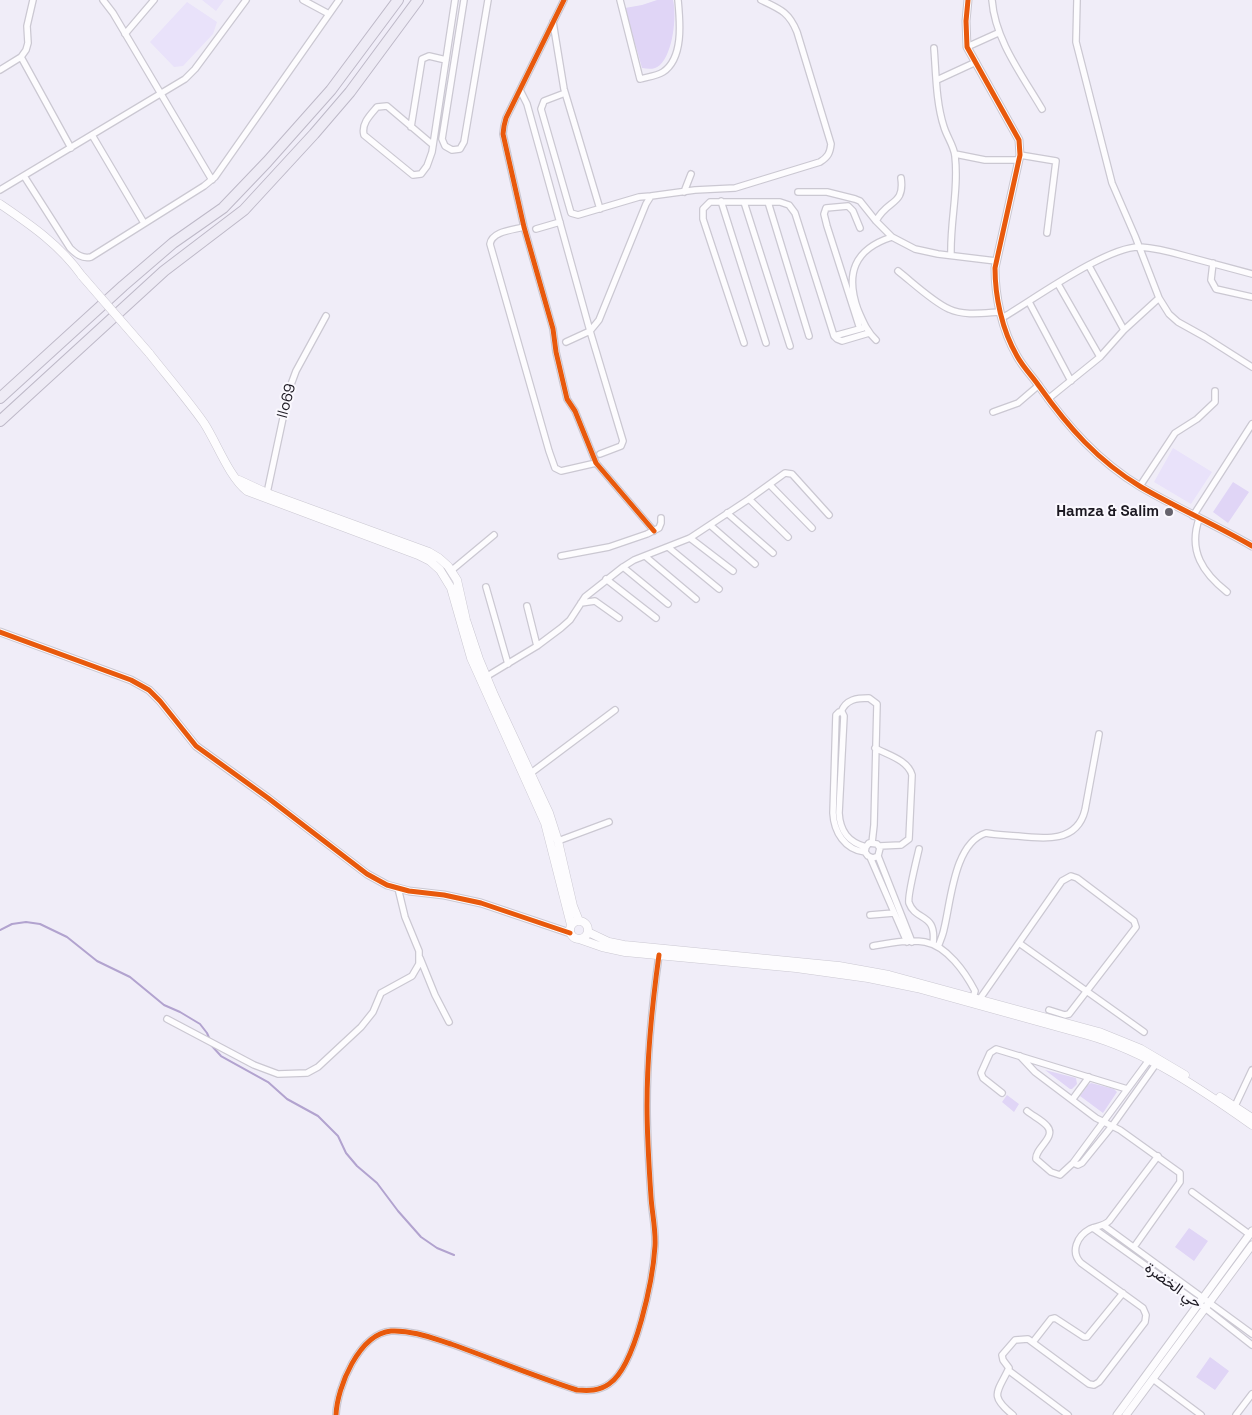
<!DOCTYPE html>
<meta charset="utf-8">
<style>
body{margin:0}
canvas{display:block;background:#f0edf8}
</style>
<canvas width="1252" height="1415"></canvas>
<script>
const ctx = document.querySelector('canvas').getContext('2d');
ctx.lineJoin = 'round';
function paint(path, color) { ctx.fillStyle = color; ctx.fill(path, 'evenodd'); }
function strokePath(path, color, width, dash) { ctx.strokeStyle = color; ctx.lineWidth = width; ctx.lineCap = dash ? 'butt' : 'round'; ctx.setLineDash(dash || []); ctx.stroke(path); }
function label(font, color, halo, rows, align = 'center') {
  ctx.font = font + ' "Space Grotesk",Vazirmatn,sans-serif'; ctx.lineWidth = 4; ctx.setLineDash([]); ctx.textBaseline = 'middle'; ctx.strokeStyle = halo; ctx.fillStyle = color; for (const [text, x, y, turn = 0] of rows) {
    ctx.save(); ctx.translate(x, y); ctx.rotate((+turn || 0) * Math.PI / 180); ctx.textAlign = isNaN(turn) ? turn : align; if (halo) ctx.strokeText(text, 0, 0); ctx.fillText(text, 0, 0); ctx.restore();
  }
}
paint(new Path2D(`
 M 202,0 L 224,0 L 216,11 Z
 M 187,2 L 217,22 L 213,34 L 183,66 L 174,67 L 150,42 Z
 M 1173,448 L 1212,472 L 1191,504 L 1154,482 Z`), '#e9e2fa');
paint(new Path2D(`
 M 657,0 L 673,0 C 677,16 673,53 660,65 C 655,70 648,69 642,68 L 625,8 L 642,5 Z
 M 1233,482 L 1249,492 L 1228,523 L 1213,512 Z
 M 1045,1070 L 1076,1078 L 1077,1084 L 1072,1089 L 1070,1089 Z
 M 1091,1083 L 1114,1089 L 1117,1092 L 1103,1113 L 1080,1096 L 1088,1085 Z
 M 1007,1095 L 1019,1104 L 1014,1112 L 1002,1102 Z
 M 1189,1228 L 1208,1241 L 1194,1261 L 1175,1247 Z
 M 1210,1357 L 1229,1371 L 1215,1390 L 1196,1377 Z`), '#e0d5f6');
strokePath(new Path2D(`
 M 0,930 L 12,924 L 26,922 L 40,924 L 67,937 L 97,961 L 130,977 L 164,1005 L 180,1012 L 200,1024 L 207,1033 L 210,1040
 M 211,1045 L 221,1056 L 268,1082 L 287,1099 L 318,1116 L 338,1136 L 346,1153 L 357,1166 L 377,1183 L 398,1211 L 421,1237 L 437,1248 L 454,1255`), '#b2a3cf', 2);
const minor = new Path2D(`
 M 103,0 L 113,13 L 212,180
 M 303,0 L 329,14
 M 464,0 L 442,139 L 445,146 L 452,150 L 460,149 L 464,142 L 488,0
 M 564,0 L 506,118 L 504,126 L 503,134 L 524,227 L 553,329 L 556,352 L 567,399 L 575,411 L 596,463 L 654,531
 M 620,0 L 640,79 C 647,77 657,76 663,72 C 684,58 680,21 678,0
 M 992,0 C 995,40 1022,75 1042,109
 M 1077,0 L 1076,42 L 1112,183 L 1135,236 L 1159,298 L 1169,314 L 1178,322 L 1205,337 L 1252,367
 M 553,22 L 564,89 L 600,209
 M 125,34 L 154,0
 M 967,47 L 998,33
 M 934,48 C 936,73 936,103 944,127 C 947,137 954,146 955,156 C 959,189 950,221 951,255
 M 21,57 L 71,148
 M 0,70 L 21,57 L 26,50 L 28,43 L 27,26 L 33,0
 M 937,80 L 976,62
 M 520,90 L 527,104 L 590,331 L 623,441 L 621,446 L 600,454
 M 565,93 L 544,101 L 541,109 L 571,213 L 578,215 L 639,197 L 651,196
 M 411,127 L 422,59 L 429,56 L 446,60
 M 92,135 L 144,223
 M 433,145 L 387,106 L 377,107 C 370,115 361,124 364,135 L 413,175 L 421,174 L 427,166 L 432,152 L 455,0
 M 955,154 L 985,160 L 1019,160
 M 1020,155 L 1056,161 L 1047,233
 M 24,176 L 70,248 C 76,254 82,259 91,257 L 204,186 L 215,177 L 339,0
 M 0,190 L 185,79 L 195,69 L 246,0
 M 684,192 L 691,174
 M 798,192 L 827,192 L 855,199 L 860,201 L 876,221 L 892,237 L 915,249 L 938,254 L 996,261
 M 721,201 L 766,343
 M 744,202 L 790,346
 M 768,202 L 809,336
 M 876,221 C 887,199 905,206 901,178
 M 524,227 C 513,230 492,231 490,244 L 549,451 L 555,468 L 561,471 L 596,463
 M 536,229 L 560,222
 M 1213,263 L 1211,280 L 1216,289 L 1252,297
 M 1089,266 L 1124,330
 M 898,271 C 912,282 933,302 949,309 C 964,316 983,313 1000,312
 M 1058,284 L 1100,357
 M 1029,302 L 1071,381
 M 1002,318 C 1033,300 1107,246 1140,247 C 1156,248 1171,252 1185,256 C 1208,262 1230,268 1252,274
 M 860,329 L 827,226 L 824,214 L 826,208 L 848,206 L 853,211 L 860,228
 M 834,336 L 863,328
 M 876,340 C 867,332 863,321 858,310 C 845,274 854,249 892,237
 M 566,342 L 590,331 L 599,320 L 646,204 L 651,196 L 695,190 L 735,188 L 820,162 C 828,157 830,153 831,144 L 797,32 C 789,12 780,9 761,0
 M 744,343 L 703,219 L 703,209 L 710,202 L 780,202 L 789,205 L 795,213 L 834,336 L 837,339 L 842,341 L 869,333
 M 1048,399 L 1100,357 L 1124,330 L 1159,298
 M 993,412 L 1018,403 L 1039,385
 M 770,485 L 812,528
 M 1140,486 L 1175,433 L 1197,419 L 1215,402 L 1215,391
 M 267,493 L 289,390 L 296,371 L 326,316
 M 749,499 L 788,537
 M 727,513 L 773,553
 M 1193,516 L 1252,424
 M 1199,519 C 1188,551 1203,573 1227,592
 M 710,525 L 755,564
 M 690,538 L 733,571
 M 668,547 L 719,589
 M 561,556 L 609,547 L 647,534 L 659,528 L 661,523 L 661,518
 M 645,556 L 696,599
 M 623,567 L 668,604
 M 452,570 L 494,535
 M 606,579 L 656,618
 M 486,587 L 508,664
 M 581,603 L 595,601 L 619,618
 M 527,606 L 537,646
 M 484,678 L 537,646 L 561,628 L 570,620 L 585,597 L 623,567 L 634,560 L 690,538 L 749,499 L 785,473 L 792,474 L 829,515
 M 841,712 C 846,699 857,698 869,698 L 877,704 L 874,825 L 872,843
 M 875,748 C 888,755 908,760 912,775 L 909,839 L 901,845 L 879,846
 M 531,773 L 615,710
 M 558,841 L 609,822
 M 919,849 C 917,858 907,897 909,903 C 916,922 937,912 933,944
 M 865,852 L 866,847 L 869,843 L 877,844 L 880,848 L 878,856 L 873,858 L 868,856 L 865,852 C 845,850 834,832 833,813 L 836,715 L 839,712 L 842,712 L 844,716 L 839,813 C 840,831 848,842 866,847
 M 878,856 L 912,942
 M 870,857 L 907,942
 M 870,915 L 894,913
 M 1019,943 L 1144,1032
 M 873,946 C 890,943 908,939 925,942 C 947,946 965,972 975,991 L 973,998
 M 938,947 C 940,941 943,935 944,929 C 951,901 954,843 986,833 C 996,835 1007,835 1017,836 C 1044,839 1077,843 1085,810 L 1099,734
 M 420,958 L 435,995 L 449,1022
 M 979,1000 L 1062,881 L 1071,876 L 1077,878 L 1134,921 L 1136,927 L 1069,1014 L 1065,1015 L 1049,1010
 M 167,1019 L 254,1065 L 278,1074 L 307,1073 L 318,1067 L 361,1027 L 373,1012 L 381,993 L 412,976 L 419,964 L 419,951 L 405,917 L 398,888
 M 1020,1056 L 1035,1072 L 1096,1118 L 1120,1130 L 1180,1173 L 1180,1182 L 1134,1247
 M 1002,1093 L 983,1078 L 981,1073 L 990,1053 L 996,1049 L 1127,1089
 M 1072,1100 L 1089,1077
 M 1235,1106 L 1252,1070
 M 1027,1111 C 1033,1116 1042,1120 1047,1126 C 1057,1137 1035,1148 1036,1159 L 1051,1172 L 1060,1175 L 1073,1163 L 1149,1060
 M 1073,1163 L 1078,1165 L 1082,1163 L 1112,1126 L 1156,1064
 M 1192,1192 L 1249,1234
 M 1103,1225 L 1252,1334
 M 1093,1228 L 1205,1308 L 1252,1345
 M 1033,1342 L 1051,1319 L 1055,1318 L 1084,1337 L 1087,1337 L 1123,1293
 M 1008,1370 L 1068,1415
 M 1153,1379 L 1201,1415
 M 336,1415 C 337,1387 359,1334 391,1331 C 412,1330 432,1338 451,1344 C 493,1359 534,1376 577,1390 C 589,1391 599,1391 609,1384 C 636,1366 653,1278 655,1246 C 656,1230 652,1213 651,1197 C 649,1167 647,1137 647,1106 C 647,1056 652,1005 659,955
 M 1013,1415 C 988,1395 998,1392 1009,1368 L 1003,1360 L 1002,1355 L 1015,1340 L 1028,1339 L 1089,1384 L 1094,1385 L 1099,1382 L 1145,1322 L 1146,1315 L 1143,1308 L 1081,1263 C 1070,1252 1077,1236 1090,1229 C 1097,1226 1104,1226 1109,1221 L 1158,1156
 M 1236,1415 L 1252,1394`);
const tertiary = new Path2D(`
 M 968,0 L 966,21 L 967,47 L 1019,140 L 1020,155 L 995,268 C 995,297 1002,330 1017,356 C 1023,367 1032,376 1039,386 C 1068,427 1098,461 1141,487 C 1177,508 1216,525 1252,546
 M 0,632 L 131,680 L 149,690 L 160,701 L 196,746 L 268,798 L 367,874 L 387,885 L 409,891 L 444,895 L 481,903 L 570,933
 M 1117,1415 L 1252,1231
 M 1126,1415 L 1252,1245`);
const secondary = new Path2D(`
 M 0,204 C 31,225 60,245 82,276
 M 149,353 C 168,377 187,399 204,423 C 217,443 229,477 247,491 L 418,555 L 430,561 L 440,570 L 451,588 L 471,658 L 545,823 L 571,925
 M 239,480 L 267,493 L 429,552 L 439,558 L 448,566 L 457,580 L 466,620 L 479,659 L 494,695 L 549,813 L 558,841 L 573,906 L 579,921
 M570 930a9 9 0 1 1 18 0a9 9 0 1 1-18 0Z
 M 588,932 L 609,942 L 624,945 L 839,966 L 889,975 L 1099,1032 L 1141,1049 L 1185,1075
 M 579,939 L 602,947 L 625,952 L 796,968 L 868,978 L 917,988 L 1087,1035 C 1147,1052 1201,1089 1252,1125
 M 1220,1097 L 1252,1118`);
const motorway = new Path2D(`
 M 0,398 L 123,286 L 173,243 L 223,208 L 267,162 L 331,90 L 398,0
 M 0,421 L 164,271 L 244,210 L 314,134 L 350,92 L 418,0`);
strokePath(minor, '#cbc8d2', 8);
strokePath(tertiary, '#cbc8d2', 9);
strokePath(secondary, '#cbc8d2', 9);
strokePath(motorway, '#beb9c8', 12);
strokePath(minor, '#fdfcfe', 5.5);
strokePath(tertiary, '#fdfcfe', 7);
strokePath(secondary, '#fdfcfe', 8);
strokePath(motorway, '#eeebf5', 10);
const secondaryBridge = new Path2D(`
 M 82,276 L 149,353`);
strokePath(secondaryBridge, '#cbc8d2', 9, []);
strokePath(secondaryBridge, '#fdfcfe', 8);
strokePath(new Path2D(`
 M 564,0 L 506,118 L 504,126 L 503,134 L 524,227 L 553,329 L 556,352 L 567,399 L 575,411 L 596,463 L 654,531
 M 968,0 L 966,21 L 967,47 L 1019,140 L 1020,155 L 995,268 C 995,297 1002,330 1017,356 C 1023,367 1032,376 1039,386 C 1068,427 1098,461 1141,487 C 1177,508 1216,525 1252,546
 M 0,632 L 131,680 L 149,690 L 160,701 L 196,746 L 268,798 L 367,874 L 387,885 L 409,891 L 444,895 L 481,903 L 570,933
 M 336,1415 C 337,1387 359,1334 391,1331 C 412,1330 432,1338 451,1344 C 493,1359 534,1376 577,1390 C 589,1391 599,1391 609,1384 C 636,1366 653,1278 655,1246 C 656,1230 652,1213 651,1197 C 649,1167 647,1137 647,1106 C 647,1056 652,1005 659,955`), '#e8590c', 5);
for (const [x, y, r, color] of [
 [1169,512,5,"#66636d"]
]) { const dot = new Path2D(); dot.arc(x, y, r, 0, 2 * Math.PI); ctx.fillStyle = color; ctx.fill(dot); strokePath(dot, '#faf8fe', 2); }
label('15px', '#1c1922', '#faf8fe', [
 ["Ilo69",287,401,-75],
 ["حي الخضرة",1173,1286,36]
]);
label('bold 15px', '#1c1922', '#faf8fe', [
 ["Hamza & Salim",1159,512]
], 'right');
</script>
